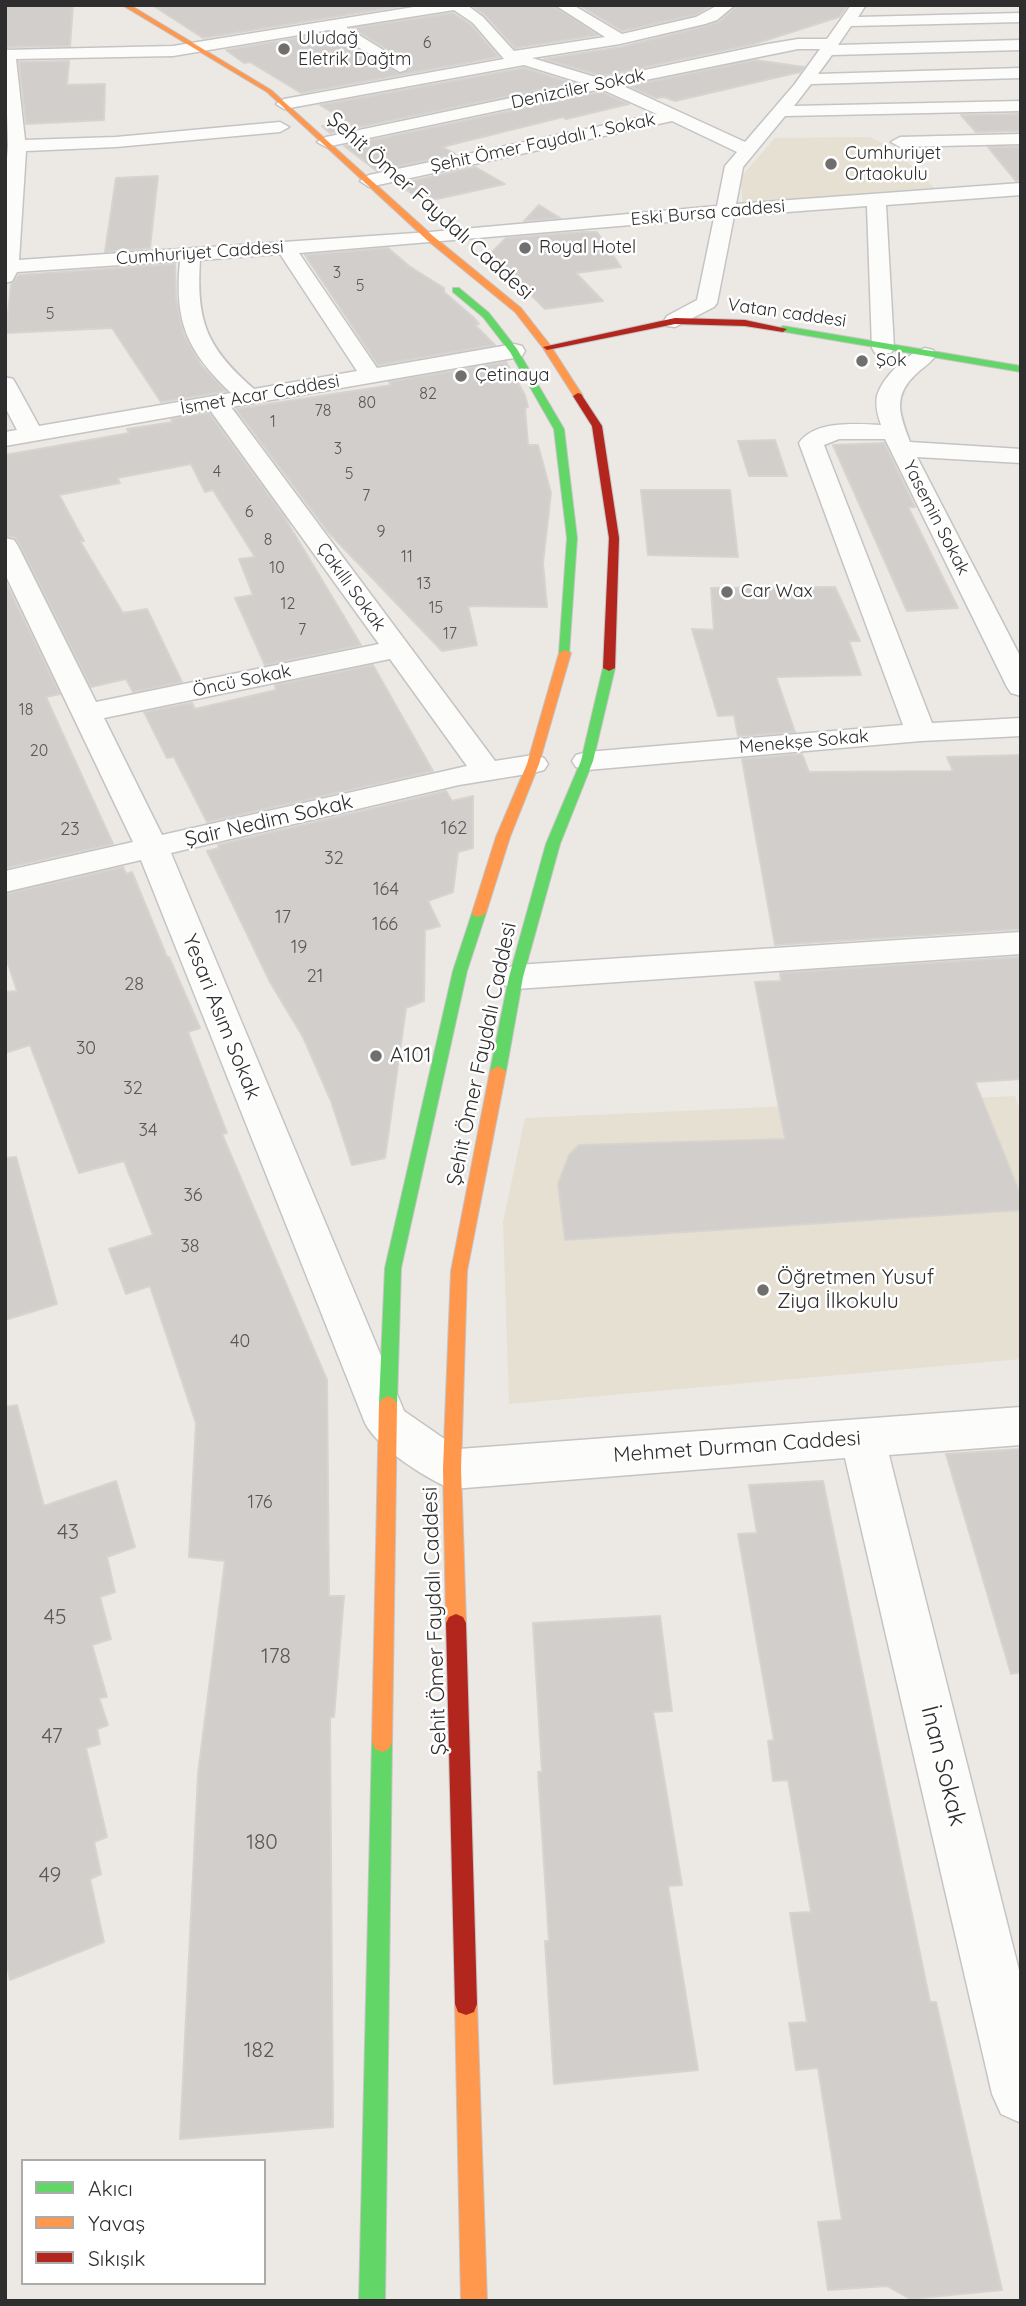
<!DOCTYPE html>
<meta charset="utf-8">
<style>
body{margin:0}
#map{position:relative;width:1026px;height:2306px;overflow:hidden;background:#ece8e4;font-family:Quicksand,sans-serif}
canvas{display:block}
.frame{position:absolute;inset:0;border:7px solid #2e2e2e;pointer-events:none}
.legend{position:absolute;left:21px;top:2159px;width:245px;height:126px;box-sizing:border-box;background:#fff;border:2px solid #ababab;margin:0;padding:9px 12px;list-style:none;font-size:21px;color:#2e2e2e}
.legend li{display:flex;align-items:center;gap:14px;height:35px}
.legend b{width:35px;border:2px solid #ababab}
</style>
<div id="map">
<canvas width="1026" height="2306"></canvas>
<div class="frame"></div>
<ul class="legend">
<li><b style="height:9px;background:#63d668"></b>Akıcı</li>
<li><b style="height:9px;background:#ff974d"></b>Yavaş</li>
<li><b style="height:9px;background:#b3261e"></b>Sıkışık</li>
</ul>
</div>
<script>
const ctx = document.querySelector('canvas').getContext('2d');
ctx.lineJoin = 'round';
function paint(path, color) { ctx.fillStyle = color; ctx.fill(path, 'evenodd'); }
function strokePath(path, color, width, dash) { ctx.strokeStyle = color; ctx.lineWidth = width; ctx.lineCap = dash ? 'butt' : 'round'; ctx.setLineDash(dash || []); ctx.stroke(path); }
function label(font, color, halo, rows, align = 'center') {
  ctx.font = font + ' Quicksand,sans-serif'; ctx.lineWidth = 5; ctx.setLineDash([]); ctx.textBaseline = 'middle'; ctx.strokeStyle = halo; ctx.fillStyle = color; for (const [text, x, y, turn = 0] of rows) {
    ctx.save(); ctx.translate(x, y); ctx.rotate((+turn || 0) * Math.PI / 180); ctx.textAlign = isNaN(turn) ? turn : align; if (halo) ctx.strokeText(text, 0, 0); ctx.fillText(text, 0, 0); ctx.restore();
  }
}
paint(new Path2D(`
 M 870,137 L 894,149 L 938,191 L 743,205 L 740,178 L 775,138 Z
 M 1015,1096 L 1021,1113 L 1021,1359 L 509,1404 L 503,1222 L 525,1118 Z`), '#e6e0d3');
const building = new Path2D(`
 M 5,5 L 73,5 L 70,46 L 5,47 Z
 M 152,5 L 408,5 L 203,38 Z
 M 472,5 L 552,5 L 598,35 L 515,48 L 485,15 Z
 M 579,5 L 712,5 L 695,15 L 622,31 Z
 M 738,5 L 848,5 L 839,17 L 754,44 L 602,76 L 544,59 L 621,47 L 706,26 L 719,22 Z
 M 453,13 L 471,25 L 499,57 L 301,93 L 250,62 L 244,63 L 226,50 L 328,33 L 401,74 L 410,68 L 407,62 L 353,28 Z
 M 755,60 L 804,67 L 800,72 L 675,101 L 664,97 L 656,98 L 629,86 Z
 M 69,61 L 67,85 L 105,84 L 104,120 L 26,124 L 19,62 Z
 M 524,68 L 572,83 L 330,133 L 322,126 L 350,123 L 320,105 Z
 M 601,92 L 629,104 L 566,119 L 563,117 L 442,147 L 455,154 L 377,171 L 344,146 Z
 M 1021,114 L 1021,131 L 976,132 L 961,115 Z
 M 988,147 L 1021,147 L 1021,180 L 1016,181 Z
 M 475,167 L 505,184 L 437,199 L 417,197 L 397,184 Z
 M 158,176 L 150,248 L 105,252 L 116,178 Z
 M 539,205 L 560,218 L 524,221 Z
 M 583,232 L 597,232 L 621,267 L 576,273 L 603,301 L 545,309 L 490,254 L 506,238 Z
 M 388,248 L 409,266 L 444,288 L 444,292 L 474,318 L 479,324 L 475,325 L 495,345 L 378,365 L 305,255 Z
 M 175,264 L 176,299 L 184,335 L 201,365 L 226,391 L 161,402 L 112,328 L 6,333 L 11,284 L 19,275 Z
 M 506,362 L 525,395 L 528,407 L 525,408 L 528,445 L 538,445 L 551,493 L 543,563 L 547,607 L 468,606 L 477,645 L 442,651 L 328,532 L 236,409 L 392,385 L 389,382 Z
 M 209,413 L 283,515 L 361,645 L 265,665 L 235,598 L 253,595 L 239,559 L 255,557 L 213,490 L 205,492 L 191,464 L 117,478 L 120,483 L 59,495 L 84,541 L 80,541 L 123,613 L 147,609 L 182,682 L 133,692 L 126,679 L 91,687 L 20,545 L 15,537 L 5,536 L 5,455 L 129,433 L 127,429 L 173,422 L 171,419 Z
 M 775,440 L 787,476 L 749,476 L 738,441 Z
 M 884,443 L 915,507 L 908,507 L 958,608 L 907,611 L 833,445 Z
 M 641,490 L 730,490 L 738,557 L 648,555 Z
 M 5,581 L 60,694 L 46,697 L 113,844 L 5,868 Z
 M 835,587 L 860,641 L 849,641 L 861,675 L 776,677 L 795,732 L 738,736 L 734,715 L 718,716 L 692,629 L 714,630 L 711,588 Z
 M 373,665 L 433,771 L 207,822 L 174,757 L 167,758 L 144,712 L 192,703 L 195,709 L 276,690 L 275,685 Z
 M 802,754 L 809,772 L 953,771 L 947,757 L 1021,755 L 1021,929 L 775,945 L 742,759 Z
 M 446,791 L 452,801 L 473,796 L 473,848 L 458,852 L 453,892 L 428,901 L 440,926 L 425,930 L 424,1001 L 406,1008 L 385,1158 L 352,1165 L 331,1101 L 303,1037 L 270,982 L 207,851 L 219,848 L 218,845 Z
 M 123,867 L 126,874 L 132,872 L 167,957 L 169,957 L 200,1028 L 188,1032 L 227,1133 L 222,1134 L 327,1380 L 329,1596 L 344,1596 L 334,1717 L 330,1717 L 333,2127 L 180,2139 L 198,1774 L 225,1561 L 189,1557 L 196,1423 L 150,1286 L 126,1294 L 109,1249 L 153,1235 L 124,1161 L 79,1173 L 30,1045 L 5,1053 L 5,992 L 17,991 L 5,955 L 5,894 Z
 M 1021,957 L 1021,1079 L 975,1082 L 1021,1196 L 1021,1210 L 565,1240 L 558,1184 L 569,1155 L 579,1145 L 785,1139 L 755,982 L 781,981 L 780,973 Z
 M 16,1157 L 57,1304 L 5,1320 L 5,1158 Z
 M 17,1405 L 44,1506 L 116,1481 L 135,1547 L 107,1557 L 115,1592 L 100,1597 L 111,1639 L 92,1645 L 107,1697 L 99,1698 L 108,1725 L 97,1729 L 100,1744 L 86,1748 L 107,1837 L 94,1842 L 101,1874 L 90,1879 L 104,1942 L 10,1980 L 5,1954 L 5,1407 Z
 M 1021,1449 L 1021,1672 L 1011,1674 L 946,1454 Z
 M 823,1481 L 930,2002 L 936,2002 L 1002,2290 L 910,2299 L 887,2286 L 828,2290 L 818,2222 L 842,2220 L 818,2068 L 796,2070 L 789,2023 L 807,2022 L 790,1913 L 811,1912 L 788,1780 L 773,1781 L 768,1741 L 774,1740 L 738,1534 L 757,1533 L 749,1485 Z
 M 660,1616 L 672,1711 L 653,1712 L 682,1885 L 668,1886 L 698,2070 L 554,2084 L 545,1941 L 549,1941 L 538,1772 L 542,1772 L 533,1623 Z`);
paint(building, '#d1cecb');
strokePath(building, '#d7d4d0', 2);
const street = new Path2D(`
 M 426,5 L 467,5 L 483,17 L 514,51 L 605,37 L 555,5 L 573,5 L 622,34 L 696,17 L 718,5 L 735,5 L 717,20 L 705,24 L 620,44 L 532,58 L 602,79 L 768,44 L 798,39 L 827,39 L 851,5 L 866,5 L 858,17 L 1021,13 L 1021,22 L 851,26 L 838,45 L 1021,40 L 1021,50 L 832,55 L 818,74 L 1021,68 L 1021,78 L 811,84 L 794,106 L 1021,101 L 1021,111 L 785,116 L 743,167 L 736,204 L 1021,183 L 1021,195 L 886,205 L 894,348 L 891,353 L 875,353 L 872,348 L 867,206 L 734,216 L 717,303 L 714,307 L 675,327 L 667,326 L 664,321 L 667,316 L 697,300 L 714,218 L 299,253 L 377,368 L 514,344 L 522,346 L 525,351 L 522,356 L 514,358 L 231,407 L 495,761 L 533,755 L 544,758 L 548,764 L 544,770 L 533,773 L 459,785 L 171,853 L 404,1411 L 459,1449 L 1021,1407 L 1021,1445 L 889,1455 L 1021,1978 L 1021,2123 L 1001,2114 L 992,2094 L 845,1458 L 452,1489 C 426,1479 377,1447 365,1423 L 141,860 L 5,892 L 5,871 L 133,842 L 5,574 L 5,538 L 14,540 L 18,546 L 96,702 L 379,644 L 210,410 L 5,446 L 5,432 L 17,430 L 5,407 L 5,377 L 13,379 L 16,384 L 39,426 L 231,393 C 187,351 174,322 180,261 L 17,272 L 12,281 L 5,283 L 5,184 L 8,146 L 5,50 L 173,46 ZM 454,10 L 473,23 L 504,59 L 284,99 L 276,104 L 284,109 L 524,65 L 582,83 L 326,137 L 317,142 L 326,147 L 601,89 L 657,114 L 369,175 L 360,181 L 369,187 L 672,121 L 737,152 L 725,166 L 717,206 L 430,232 L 19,260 L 26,151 L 116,147 L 280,132 L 289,127 L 280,122 L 116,137 L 25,140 L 16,59 L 173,56 L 329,30 L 400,72 L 406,70 L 408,67 L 406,64 L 346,27 ZM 798,49 L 820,49 L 794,85 L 745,142 L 621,85 ZM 280,254 L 357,371 L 254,389 C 207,348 196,322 200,260 ZM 390,659 L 467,766 L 162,835 L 104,718 Z
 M 1021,134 L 1021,144 L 900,147 L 891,142 L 900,137 Z
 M 925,348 L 933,350 L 936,355 C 931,363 922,368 915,375 C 892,397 900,415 910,442 L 1021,449 L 1021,463 L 917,457 L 1021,658 L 1021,696 L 1011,693 L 1007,687 L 885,439 L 839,439 L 824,445 L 932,723 L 1021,718 L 1021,736 L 921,741 L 587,770 L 576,767 L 572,761 L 576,755 L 587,752 L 903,725 L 799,443 C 815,420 856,424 881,425 C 878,416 875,406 877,396 C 882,378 907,353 925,348 Z
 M 1021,932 L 1021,954 L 516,989 L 504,985 L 499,977 L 504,969 L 516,965 Z`);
const fast = new Path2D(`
 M 453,288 L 459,288 L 489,313 L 517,349 L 564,429 L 577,538 L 569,655 L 559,653 L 567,538 L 554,429 L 510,352 L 483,317 L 453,292 Z
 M 783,326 L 1021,366 L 1021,372 L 780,331 L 779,329 Z
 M 609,665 L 615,668 L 593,761 L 560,844 L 523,977 L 506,1071 L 498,1076 L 490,1071 L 509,977 L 546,844 L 581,761 L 603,668 Z
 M 479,909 L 486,913 L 467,971 L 401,1268 L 397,1404 L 394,1409 L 388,1412 L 382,1409 L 379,1404 L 385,1268 L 453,971 L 472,913 Z
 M 382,1732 L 389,1735 L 392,1742 L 385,2301 L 359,2301 L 372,1742 L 375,1735 Z`);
const slow = new Path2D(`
 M 122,5 L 130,5 L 271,90 L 433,236 L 521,308 L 550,345 L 583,396 L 581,398 L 575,398 L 543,348 L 515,312 L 427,240 L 267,92 Z
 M 565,650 L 571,653 L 539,764 L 510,837 L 486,913 L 479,917 L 474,916 L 472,913 L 496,837 L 527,764 L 559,653 Z
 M 498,1066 L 506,1071 L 467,1271 L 461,1469 L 466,1623 L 463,1629 L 456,1632 L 449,1629 L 446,1623 L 443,1469 L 451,1271 L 490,1071 Z
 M 388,1396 L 394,1399 L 397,1404 L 392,1742 L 389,1749 L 382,1752 L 375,1749 L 372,1742 L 379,1404 L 382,1399 Z
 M 466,1993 L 474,1996 L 477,2004 L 487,2301 L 461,2301 L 455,2004 L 458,1996 Z`);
const jam = new Path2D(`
 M 675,318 L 745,320 L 787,329 L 783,332 L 745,326 L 675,324 L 547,350 L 543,347 Z
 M 578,393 L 581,394 L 602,426 L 619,538 L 615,668 L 609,671 L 603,668 L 609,538 L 592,426 L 573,396 Z
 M 456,1614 L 463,1617 L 466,1623 L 477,2004 L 474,2012 L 466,2015 L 458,2012 L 455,2004 L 446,1623 L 449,1617 Z`);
strokePath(street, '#c5c4c5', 3);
strokePath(fast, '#c5c4c5', 2);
strokePath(slow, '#c5c4c5', 2);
strokePath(jam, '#c5c4c5', 2);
paint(street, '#fcfcfb');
paint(fast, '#63d668');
paint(slow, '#ff974d');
paint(jam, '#b3261e');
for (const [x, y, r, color] of [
 [284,49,7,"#706f6e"],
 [831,164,7,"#706f6e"],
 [525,248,7,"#706f6e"],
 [862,361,7,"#706f6e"],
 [461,376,7,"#706f6e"],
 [727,592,7,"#706f6e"],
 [376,1056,7,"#706f6e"],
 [763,1290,7,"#706f6e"]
]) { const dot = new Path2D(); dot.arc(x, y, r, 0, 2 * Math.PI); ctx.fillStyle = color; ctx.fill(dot); strokePath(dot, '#fff', 2.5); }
label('16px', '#585857', null, [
 ["6",427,43],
 ["3",337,273],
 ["5",360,286],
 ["5",50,314],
 ["82",428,394],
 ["80",367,403],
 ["78",323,411],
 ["1",273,422],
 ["3",338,449],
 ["4",217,472],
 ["5",349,474],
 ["7",366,496],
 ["6",249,512],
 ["9",381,532],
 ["8",268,540],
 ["11",407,557],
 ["10",277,568],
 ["13",424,584],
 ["12",288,604],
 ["15",436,608],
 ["7",302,630],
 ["17",450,634],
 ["18",26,710],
 ["20",39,751]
]);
label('18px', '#2e2e2e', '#fff', [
 ["Uludağ",298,39],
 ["Eletrik Dağtm",298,60],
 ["Cumhuriyet",845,154],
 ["Ortaokulu",845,175],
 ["Royal Hotel",539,248],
 ["Şok",876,361],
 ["Çetinaya",475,376],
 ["Car Wax",741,592]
], 'left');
label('18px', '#2e2e2e', '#fff', [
 ["Denizciler Sokak",578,89,-12],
 ["Şehit Ömer Faydalı 1. Sokak",543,143,-12],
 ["Eski Bursa caddesi",708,213,-5],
 ["Cumhuriyet Caddesi",200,253,-4],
 ["Vatan caddesi",787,313,8],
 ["İsmet Acar Caddesi",260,395,-10],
 ["Yasemin Sokak",936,518,63],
 ["Çakıllı Sokak",351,587,54],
 ["Öncü Sokak",242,681,-12],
 ["Menekşe Sokak",804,742,-5]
]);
label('18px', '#585857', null, [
 ["162",454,829],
 ["23",70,830],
 ["32",334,859],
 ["164",386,890],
 ["17",283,918],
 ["166",385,925],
 ["19",299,948],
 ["21",315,977],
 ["28",134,985],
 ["30",86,1049],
 ["32",133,1089],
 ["34",148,1131],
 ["36",193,1196],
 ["38",190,1247],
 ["40",240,1342],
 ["176",260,1503]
]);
label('21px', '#2e2e2e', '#fff', [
 ["Şehit Ömer Faydalı Caddesi",430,206,42],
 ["Şair Nedim Sokak",269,821,-13],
 ["Yesari Asım Sokak",221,1017,68],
 ["Şehit Ömer Faydalı Caddesi",482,1054,-78],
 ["Mehmet Durman Caddesi",737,1447,-4],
 ["Şehit Ömer Faydalı Caddesi",435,1621,-92]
]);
label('21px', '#2e2e2e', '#fff', [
 ["A101",390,1056],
 ["Öğretmen Yusuf",777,1278],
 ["Ziya İlkokulu",777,1302]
], 'left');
label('21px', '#585857', null, [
 ["43",68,1533],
 ["45",55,1618],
 ["178",276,1657],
 ["47",52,1737],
 ["180",262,1843],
 ["49",50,1876],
 ["182",259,2051]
]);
label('24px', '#2e2e2e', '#fff', [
 ["İnan Sokak",943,1766,76]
]);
</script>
